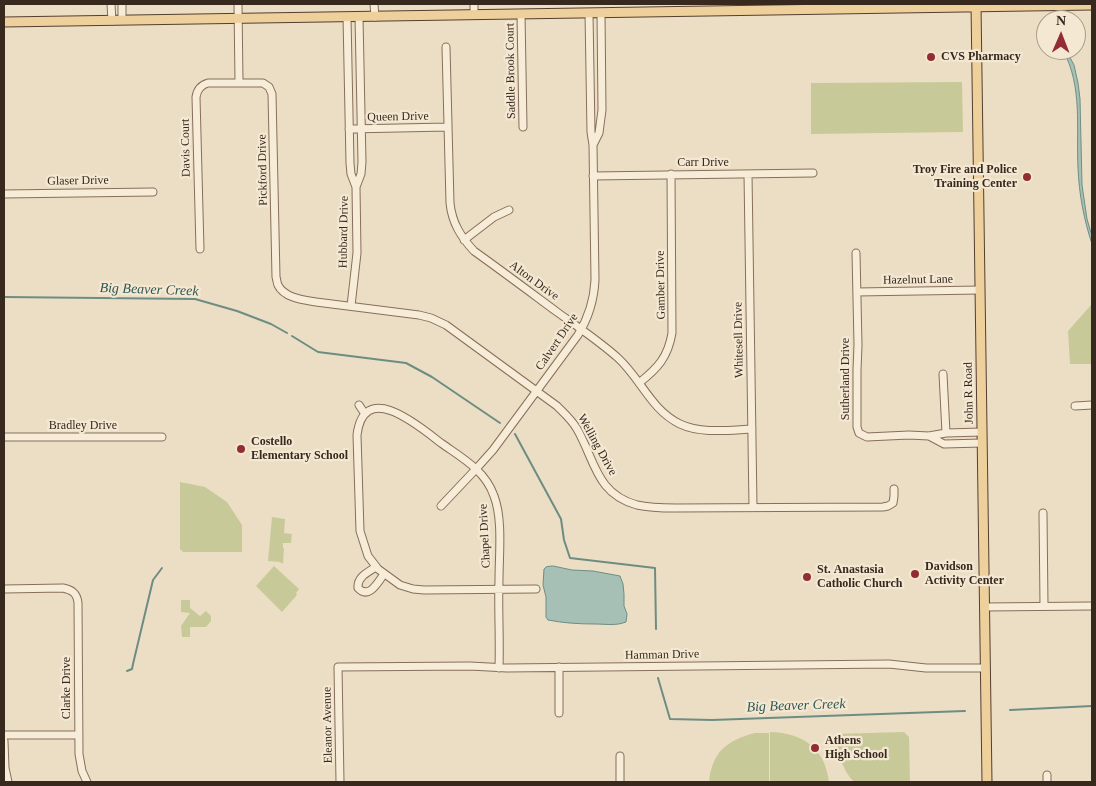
<!DOCTYPE html>
<style>
body{margin:0}
#map{position:relative;width:1096px;height:786px;overflow:hidden;background:#ecdec4;font-family:Georgia,serif}
canvas{display:block}
.frame{position:absolute;inset:0;border:5px solid #37291e;pointer-events:none}
.north{position:absolute;left:1036px;top:10px;width:50px;height:50px;box-sizing:border-box;background:#f4e8d3;border:1px solid #a89c8b;border-radius:50%;rotate:1deg;font-size:14px;font-weight:700;line-height:20px;text-align:center;color:#37291e}
.north::after{content:'';display:block;margin:auto;width:18px;height:22px;background:#932d34;clip-path:polygon(50% 0,100% 100%,50% 72%,0 100%)}
</style>
<div id="map">
<canvas width="1096" height="786"></canvas>
<div class="frame"></div>
<div class="north">N</div>
</div>
<script>
const ctx = document.querySelector('canvas').getContext('2d');
ctx.lineJoin = 'round';
function paint(path, color) { ctx.fillStyle = color; ctx.fill(path, 'evenodd'); }
function strokePath(path, color, width, dash) { ctx.strokeStyle = color; ctx.lineWidth = width; ctx.lineCap = dash ? 'butt' : 'round'; ctx.setLineDash(dash || []); ctx.stroke(path); }
function label(font, color, halo, rows, align = 'center') {
  ctx.font = font + ' Georgia,serif'; ctx.lineWidth = 4.5; ctx.setLineDash([]); ctx.textBaseline = 'middle'; ctx.strokeStyle = halo; ctx.fillStyle = color; for (const [text, x, y, turn = 0] of rows) {
    ctx.save(); ctx.translate(x, y); ctx.rotate((+turn || 0) * Math.PI / 180); ctx.textAlign = isNaN(turn) ? turn : align; if (halo) ctx.strokeText(text, 0, 0); ctx.fillText(text, 0, 0); ctx.restore();
  }
}
paint(new Path2D(`
 M 962,82 L 963,132 L 811,134 L 811,83 Z
 M 1091,305 L 1092,305 L 1092,364 L 1070,364 L 1068,331 Z
 M 180,482 L 205,487 L 227,502 L 242,525 L 242,552 L 183,552 L 180,549 Z
 M 272,517 L 285,519 L 284,533 L 292,534 L 291,543 L 283,543 L 283,548 L 284,548 L 283,564 L 280,562 L 268,561 Z
 M 274,566 L 299,589 L 296,593 L 297,595 L 282,612 L 256,586 Z
 M 181,600 L 190,600 L 190,608 L 200,616 L 206,611 L 211,616 L 211,621 L 206,627 L 190,627 L 190,637 L 182,637 L 181,626 L 190,613 L 181,612 Z
 M 770,732 C 803,733 825,748 829,782 L 770,782 Z
 M 904,732 L 909,737 L 910,782 L 854,782 C 841,769 838,751 835,734 Z
 M 755,733 L 769,733 L 769,782 L 709,782 C 712,752 727,740 755,733 Z`), '#c7ca98');
const water = new Path2D(`
 M 1063,50 L 1066,50 L 1074,65 L 1078,83 L 1080,99 L 1082,185 L 1087,219 L 1092,236 L 1092,244 C 1084,220 1079,194 1078,168 C 1076,128 1083,87 1063,50 Z
 M 553,566 L 572,570 L 593,571 L 620,576 L 623,584 L 624,594 L 624,606 L 627,614 L 626,622 C 616,626 606,624 595,624 C 579,624 563,623 548,620 L 546,617 L 546,597 L 543,585 L 544,569 L 546,567 Z`);
paint(water, '#a6c0b6');
strokePath(water, '#6d8d83', 1);
strokePath(new Path2D(`
 M 4,297 L 195,299 L 237,311 L 271,324 L 287,333
 M 292,336 L 318,352 L 406,363 L 432,377 L 500,423
 M 515,434 L 561,519 L 564,540 L 570,558 L 655,568 L 656,629
 M 127,671 L 132,669 L 133,664 L 153,580 L 162,568
 M 658,678 L 670,719 L 712,720 L 965,711
 M 1010,710 L 1092,706`), '#6d8d83', 2);
const minor = new Path2D(`
 M 111,4 L 112,21
 M 122,4 L 122,20
 M 238,4 L 239,82
 M 374,4 L 375,17
 M 474,4 L 474,15
 M 521,14 L 523,127
 M 347,17 L 350,163 L 351,174 L 356,187 L 357,253 L 351,306
 M 446,47 L 450,203 C 452,223 461,237 474,251 C 502,271 530,292 557,312 C 578,327 599,341 618,358 C 641,379 651,410 680,424 C 701,434 729,430 752,429
 M 349,129 L 448,127
 M 593,145 L 599,133 L 602,110 L 601,13
 M 748,174 L 753,507
 M 593,176 L 813,173
 M 356,187 L 361,174 L 362,162 L 359,17
 M 4,194 L 153,192
 M 464,240 L 494,217 L 509,210
 M 200,249 L 196,97 C 197,90 201,85 208,83 L 263,83 L 269,87 L 272,94 L 276,277 C 277,280 277,283 278,285 C 284,298 304,300 316,302 L 419,315 L 431,318 L 446,325 L 557,406 C 564,413 572,420 577,429 C 595,460 596,494 637,505 C 650,508 663,508 676,508 L 883,507 L 888,506 L 893,503 L 894,496 L 894,489
 M 856,253 L 858,345 L 857,370 L 857,427 L 859,433 L 867,437 L 909,435 L 929,436 L 946,433 L 982,432
 M 857,292 L 980,290
 M 943,374 L 946,433
 M 639,383 C 658,368 668,357 672,333 L 671,174
 M 359,405 L 365,414
 M 1075,406 L 1092,405
 M 929,436 L 944,444 L 982,443
 M 4,437 L 162,437
 M 441,506 L 476,469 L 493,450 L 578,335 C 589,317 594,301 595,280 L 593,145 L 591,132 L 589,13
 M 1043,513 L 1044,606
 M 376,567 C 368,572 357,577 358,588 C 369,600 378,582 384,574
 M 4,589 L 63,588 C 72,590 77,593 78,603 L 79,754 L 82,771 L 87,782
 M 984,607 L 1092,606
 M 559,667 L 559,713
 M 499,668 C 500,638 498,609 499,580 C 499,555 503,519 494,496 C 485,470 462,458 441,443 C 419,426 364,379 357,435 L 360,531 L 368,556 L 378,569 L 400,585 L 413,589 L 424,590 L 536,589
 M 4,735 L 79,735
 M 4,741 L 5,768 L 8,782
 M 620,756 L 620,782
 M 1047,775 L 1047,782
 M 340,782 L 338,667 L 470,666 L 507,668 L 889,664 L 926,668 L 985,668`);
const major = new Path2D(`
 M 976,4 L 987,782
 M 4,22 L 1092,5`);
strokePath(minor, '#866f5b', 9);
strokePath(major, '#543e2f', 11);
strokePath(minor, '#f7ecd7', 7);
strokePath(major, '#eed09d', 9);
for (const [x, y, r, color] of [
 [931,57,5,"#932d34"],
 [1027,177,5,"#932d34"],
 [241,449,5,"#932d34"],
 [915,574,5,"#932d34"],
 [807,577,5,"#932d34"],
 [815,748,5,"#932d34"]
]) { const dot = new Path2D(); dot.arc(x, y, r, 0, 2 * Math.PI); ctx.fillStyle = color; ctx.fill(dot); strokePath(dot, '#f4e8d3', 2); }
label('bold 12px', '#37291e', '#f4e8d3', [
 ["CVS Pharmacy",941,57],
 ["Troy Fire and Police",1017,170,"right"],
 ["Training Center",1017,184,"right"],
 ["Costello",251,442],
 ["Elementary School",251,456],
 ["Davidson",925,567],
 ["Activity Center",925,581],
 ["St. Anastasia",817,570],
 ["Catholic Church",817,584],
 ["Athens",825,741],
 ["High School",825,755]
], 'left');
label('12px', '#37291e', '#f4e8d3', [
 ["Saddle Brook Court",511,71,-91],
 ["Queen Drive",398,117,-1],
 ["Davis Court",186,148,-91],
 ["Carr Drive",703,163],
 ["Pickford Drive",263,170,-91],
 ["Glaser Drive",78,181,-1],
 ["Hubbard Drive",344,232,-89],
 ["Hazelnut Lane",918,280,-1],
 ["Alton Drive",534,281,36],
 ["Gamber Drive",661,285,-91],
 ["Whitesell Drive",739,340,-91],
 ["Calvert Drive",557,342,-56],
 ["Sutherland Drive",846,379,-90],
 ["John R Road",969,393,-91],
 ["Bradley Drive",83,426],
 ["Welling Drive",597,445,61],
 ["Chapel Drive",485,536,-93],
 ["Hamman Drive",662,655,-1],
 ["Clarke Drive",67,688,-90],
 ["Eleanor Avenue",328,725,-91]
]);
label('italic 14px', '#2e5651', '#f4e8d3', [
 ["Big Beaver Creek",149,290,2],
 ["Big Beaver Creek",796,706,-2]
]);
</script>
